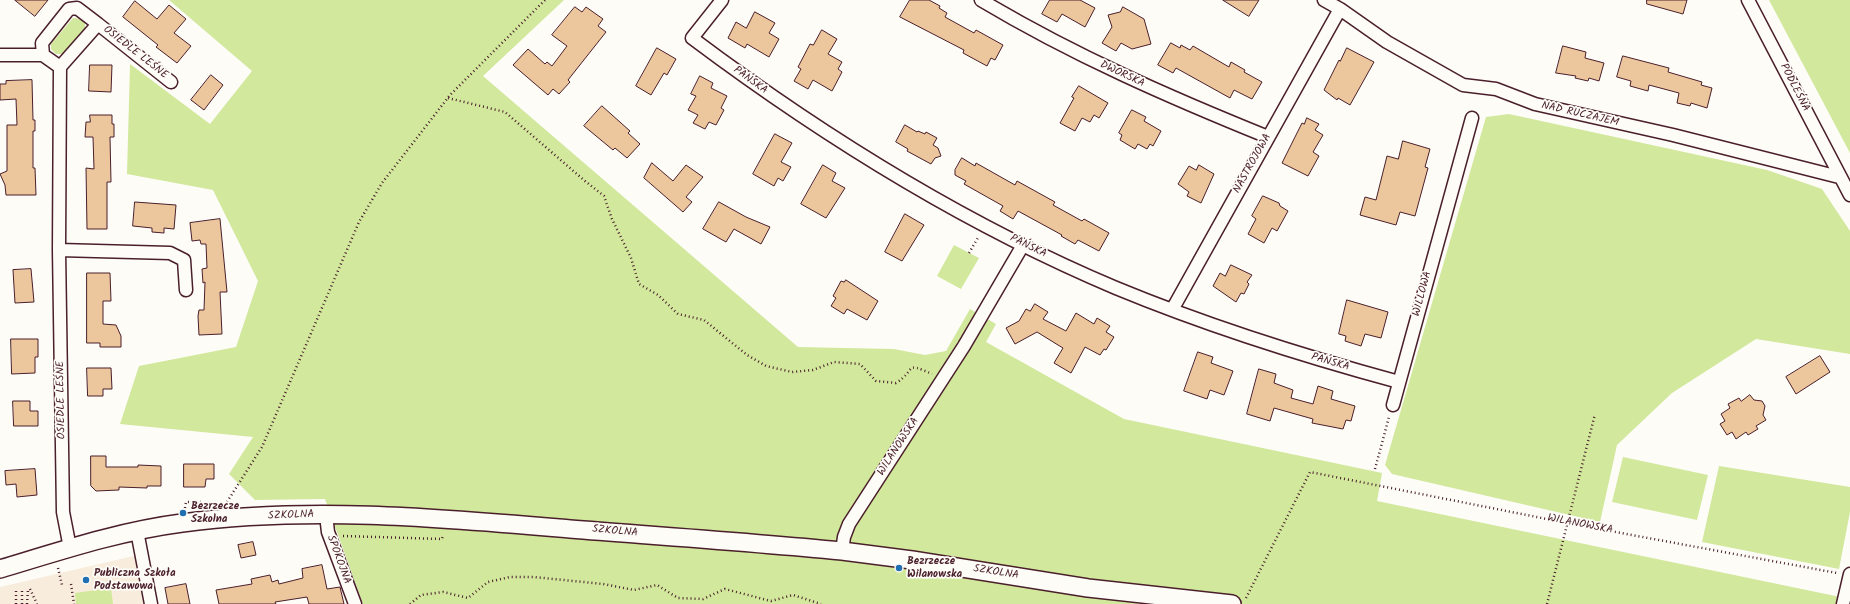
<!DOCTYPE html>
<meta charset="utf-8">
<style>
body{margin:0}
canvas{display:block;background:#fdfcf7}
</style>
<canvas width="1850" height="604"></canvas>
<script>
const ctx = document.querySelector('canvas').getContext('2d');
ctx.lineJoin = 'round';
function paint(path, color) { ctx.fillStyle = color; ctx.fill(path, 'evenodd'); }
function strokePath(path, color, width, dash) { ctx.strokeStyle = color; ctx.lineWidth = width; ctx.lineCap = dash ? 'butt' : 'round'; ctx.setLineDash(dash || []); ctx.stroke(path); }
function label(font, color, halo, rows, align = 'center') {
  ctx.font = font + ' Kalam,sans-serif'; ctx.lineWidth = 3.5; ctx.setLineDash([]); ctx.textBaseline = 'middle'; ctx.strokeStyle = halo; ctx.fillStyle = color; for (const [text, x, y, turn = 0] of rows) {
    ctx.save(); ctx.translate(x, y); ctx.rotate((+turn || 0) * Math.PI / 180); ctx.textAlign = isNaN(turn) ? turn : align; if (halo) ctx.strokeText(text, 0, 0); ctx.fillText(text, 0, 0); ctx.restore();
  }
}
paint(new Path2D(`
 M 138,555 L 146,604 L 0,604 L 0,587 Z`), '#f8ecdc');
paint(new Path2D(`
 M 169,0 L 564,0 L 483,76 L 798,347 L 894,349 L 925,355 L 946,351 L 970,309 L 996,324 L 986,342 L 1124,419 L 1382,473 L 1377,501 L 1850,599 L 1850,604 L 363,604 L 325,499 L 255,500 L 229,474 L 253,437 L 120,424 L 139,366 L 236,347 L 258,281 L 213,190 L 127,174 L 130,64 L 210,124 L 252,71 Z
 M 1769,0 L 1850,0 L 1850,153 Z
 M 73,18 C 79,18 81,19 85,23 L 85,29 L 64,54 L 56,54 L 51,49 L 51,44 Z
 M 1509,114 L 1767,170 L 1822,189 L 1850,231 L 1850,354 L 1756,339 L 1672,393 L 1617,445 L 1600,522 L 1392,474 L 1385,465 L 1486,117 Z
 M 954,245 L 979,258 L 961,289 L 937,276 Z
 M 1623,457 L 1708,475 L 1697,520 L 1612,502 Z
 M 1719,466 L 1850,487 L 1850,512 L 1839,569 L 1702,542 Z
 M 111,588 L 113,604 L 76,604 L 75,593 Z`), '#d2e89d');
const building = new Path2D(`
 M 15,0 L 48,0 L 35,16 Z
 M 910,0 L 929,0 L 940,6 L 939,8 L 947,13 L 945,17 L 974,33 L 976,30 L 1003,45 L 995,60 L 991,58 L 987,66 L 963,53 L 964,50 L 900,17 Z
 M 1050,0 L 1080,0 L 1095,8 L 1085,27 L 1062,14 L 1057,22 L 1042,14 Z
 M 1223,0 L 1259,0 L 1249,16 Z
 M 1647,0 L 1687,0 L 1683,14 L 1647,4 Z
 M 135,1 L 157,19 L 169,5 L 186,19 L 174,33 L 191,46 L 177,63 L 156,47 L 158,45 L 123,17 Z
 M 575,7 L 582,12 L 586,7 L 603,19 L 598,26 L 606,32 L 568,80 L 570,82 L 559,94 L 553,89 L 548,95 L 513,65 L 528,49 L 545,64 L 547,62 L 552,66 L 567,46 L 552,35 Z
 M 1123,7 L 1144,19 L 1151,44 L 1132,49 L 1121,43 L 1116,51 L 1102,43 L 1112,27 L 1108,15 L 1120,12 Z
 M 755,12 L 775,23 L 769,33 L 779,39 L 769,57 L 747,44 L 745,48 L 728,38 L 736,22 L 746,28 Z
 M 822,30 L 837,39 L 828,54 L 842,62 L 838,69 L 842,72 L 832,91 L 813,80 L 808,89 L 794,81 L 801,69 L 798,67 L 810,44 L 813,45 Z
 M 1171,43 L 1180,48 L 1181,45 L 1190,50 L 1193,46 L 1229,67 L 1231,62 L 1245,70 L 1244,72 L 1262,82 L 1252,99 L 1234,90 L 1230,98 L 1176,68 L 1173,73 L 1158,65 Z
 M 1563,46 L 1586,52 L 1585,58 L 1604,63 L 1599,81 L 1589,78 L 1588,81 L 1575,78 L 1576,76 L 1556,73 Z
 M 657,48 L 676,59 L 667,75 L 664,73 L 651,95 L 636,86 Z
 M 1347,48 L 1374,62 L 1350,105 L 1338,98 L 1337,100 L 1324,90 L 1339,60 L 1340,61 Z
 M 1623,56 L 1669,68 L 1668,72 L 1702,82 L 1701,85 L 1712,88 L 1707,108 L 1691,103 L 1690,106 L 1677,103 L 1679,93 L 1649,85 L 1648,91 L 1630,86 L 1631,81 L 1617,77 Z
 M 90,65 L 112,65 L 111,92 L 89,91 Z
 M 211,75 L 223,85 L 204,110 L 191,100 Z
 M 700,76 L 713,83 L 711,88 L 727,96 L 721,108 L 724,110 L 716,125 L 709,122 L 705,129 L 693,123 L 698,115 L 688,110 L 696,96 L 691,94 Z
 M 32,80 L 33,120 L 35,120 L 35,131 L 33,131 L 33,168 L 35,168 L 36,195 L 6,195 L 5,185 L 0,174 L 7,171 L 7,125 L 17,125 L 16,99 L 0,100 L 0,84 L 6,84 L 6,81 Z
 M 1079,86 L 1108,103 L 1099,118 L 1094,115 L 1090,122 L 1082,118 L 1075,131 L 1060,123 L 1074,98 L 1072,97 Z
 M 602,106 L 630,131 L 628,133 L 640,144 L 627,158 L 615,148 L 613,150 L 584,126 Z
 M 1132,110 L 1146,117 L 1144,121 L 1161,131 L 1153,146 L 1150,144 L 1147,149 L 1138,144 L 1135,149 L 1120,140 L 1122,135 L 1119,133 Z
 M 90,115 L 112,115 L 112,124 L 114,124 L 114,137 L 110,137 L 111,182 L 107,182 L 107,229 L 87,229 L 86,168 L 94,169 L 93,137 L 85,137 L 86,122 L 90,122 Z
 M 1307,118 L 1319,124 L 1315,130 L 1323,135 L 1313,152 L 1319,156 L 1308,176 L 1282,163 L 1302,123 L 1304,124 Z
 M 905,125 L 917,132 L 918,131 L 925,134 L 926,132 L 937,138 L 933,145 L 938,148 L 941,156 L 935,158 L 931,164 L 907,151 L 908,149 L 896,142 Z
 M 775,134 L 792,143 L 781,162 L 791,167 L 783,181 L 778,178 L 774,186 L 753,174 Z
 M 1403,141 L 1430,149 L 1425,167 L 1428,168 L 1415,216 L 1400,212 L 1396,225 L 1360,215 L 1365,197 L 1376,200 L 1387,156 L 1398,159 Z
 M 962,158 L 975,166 L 976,163 L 1015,185 L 1017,181 L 1055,202 L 1053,205 L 1082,221 L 1084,219 L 1109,233 L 1099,251 L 1078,240 L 1075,244 L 1061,236 L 1062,235 L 1018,211 L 1013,219 L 1000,211 L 1003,206 L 964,184 L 966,181 L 955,175 L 955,170 Z
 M 652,163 L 673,181 L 686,165 L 703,177 L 686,197 L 692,202 L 683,212 L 644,178 Z
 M 823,165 L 836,173 L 832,181 L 845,188 L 826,218 L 801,204 Z
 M 1199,165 L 1214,174 L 1201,203 L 1187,196 L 1189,192 L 1178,184 L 1189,166 L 1196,170 Z
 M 1263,196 L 1279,203 L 1280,206 L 1288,211 L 1277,231 L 1272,228 L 1264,243 L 1248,234 L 1256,219 L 1252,216 Z
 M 135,202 L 176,205 L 174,229 L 164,228 L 164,233 L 152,232 L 152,228 L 133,226 Z
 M 719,202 L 746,217 L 770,227 L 761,244 L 734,229 L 726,242 L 703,229 Z
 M 905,214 L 924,225 L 902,261 L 885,252 Z
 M 220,219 L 227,292 L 220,292 L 222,334 L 199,335 L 198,316 L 199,310 L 204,310 L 205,282 L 203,283 L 202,269 L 207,268 L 206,244 L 201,244 L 200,240 L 192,241 L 190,223 Z
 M 1231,265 L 1252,275 L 1247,282 L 1249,284 L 1244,294 L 1241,293 L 1236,302 L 1213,286 L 1220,273 L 1225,276 Z
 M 31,269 L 34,302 L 15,303 L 13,270 Z
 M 87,273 L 110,273 L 111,301 L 103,301 L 103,324 L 116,325 L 121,336 L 121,347 L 100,347 L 100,343 L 87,343 Z
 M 846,280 L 878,301 L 867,320 L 847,309 L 844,314 L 831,306 L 836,298 L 833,296 L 841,281 L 844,282 Z
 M 1347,300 L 1388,312 L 1381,338 L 1365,334 L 1361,346 L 1345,341 L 1346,336 L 1339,334 Z
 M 1035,304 L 1048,312 L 1043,319 L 1066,331 L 1076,313 L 1094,324 L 1097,318 L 1110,326 L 1106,332 L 1114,337 L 1106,350 L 1104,349 L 1100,355 L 1085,347 L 1071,373 L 1054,363 L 1063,348 L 1058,345 L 1037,332 L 1015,344 L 1006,328 L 1019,321 L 1026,309 L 1030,311 Z
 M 11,339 L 38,339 L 38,357 L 35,357 L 35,373 L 12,374 Z
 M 1198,352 L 1213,357 L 1211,363 L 1233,371 L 1224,395 L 1210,390 L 1207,399 L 1184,391 Z
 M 1820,356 L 1830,372 L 1796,394 L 1786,377 Z
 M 87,368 L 111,368 L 112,389 L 103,389 L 103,396 L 88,396 Z
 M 1259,369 L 1276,374 L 1274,383 L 1293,390 L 1291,398 L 1313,404 L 1318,386 L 1333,391 L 1331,399 L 1355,406 L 1351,421 L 1346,420 L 1343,429 L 1312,423 L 1313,419 L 1274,408 L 1270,421 L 1247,414 Z
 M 1750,395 L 1754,400 L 1762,401 L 1765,406 L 1763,415 L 1766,420 L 1756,426 L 1758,429 L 1748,435 L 1746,432 L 1736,439 L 1732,432 L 1727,435 L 1720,424 L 1725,421 L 1721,414 L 1730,408 L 1728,404 L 1739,398 L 1741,401 Z
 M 13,401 L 30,401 L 30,411 L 38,411 L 38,426 L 14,426 Z
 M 91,456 L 106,456 L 106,467 L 138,467 L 138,465 L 161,466 L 161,486 L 147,486 L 147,488 L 119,487 L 119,490 L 96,491 L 91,486 Z
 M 184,464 L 214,464 L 214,479 L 206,479 L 205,487 L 184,487 Z
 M 35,469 L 37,495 L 17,497 L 16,484 L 6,485 L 5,471 Z
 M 253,542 L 256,555 L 241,558 L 238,545 Z
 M 322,565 L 327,589 L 340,587 L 344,604 L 309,604 L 307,597 L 275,602 L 276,604 L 219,604 L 216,590 L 252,584 L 251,579 L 270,575 L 272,582 L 278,580 L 279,584 L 303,578 L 302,569 Z
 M 186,584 L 190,604 L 168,604 L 165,588 Z`);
paint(building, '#ecc69c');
strokePath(building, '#4a1f2b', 1);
const street = new Path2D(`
 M 722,0 L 692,38 C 824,137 964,224 1116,288 C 1208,326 1303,356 1399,382
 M 981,0 C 1073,55 1169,97 1268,137
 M 1324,0 L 1340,9 L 1387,42 L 1463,85 L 1496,89 L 1535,104 L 1673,135 L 1839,177
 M 1748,0 L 1850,195
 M 98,24 L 171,82
 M 0,55 L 43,55
 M 60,67 L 43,55 L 42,43 L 69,9 L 77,8 L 98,24 L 60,67 L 59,250 L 63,512 L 70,548
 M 59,250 L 170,253 L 184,260 L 186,290
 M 1172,310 L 1340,9
 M 1393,405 L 1472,118
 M 326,515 L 328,532 L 355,604
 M 137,531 L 151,604
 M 842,551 L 844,537 L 849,524 L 964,346 L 1023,245
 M 1843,604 L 1850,574`);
const secondary = new Path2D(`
 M 0,569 C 60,551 120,531 182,523 C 310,506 441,518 570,529 C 660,536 751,542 842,551 L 912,560 L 1088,588 L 1232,604`);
strokePath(street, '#4a1f2b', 15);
strokePath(secondary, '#4a1f2b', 20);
strokePath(new Path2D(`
 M 448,98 L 505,112 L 585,181 L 604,196 L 612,219 L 631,258 L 639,284 L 658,295 L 678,314 L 704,320 L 747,355 L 766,366 L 792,372 L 813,370 L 834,362 L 860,364 L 876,381 L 896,383 C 917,370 903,361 932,374
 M 969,253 L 979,236
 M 1375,469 L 1389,417
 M 227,502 L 262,447 L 359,222 L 382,183 L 450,95 L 545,0
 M 185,508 L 186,502 L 203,502 L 204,505
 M 343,536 L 442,539 L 443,535
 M 58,568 L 62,585
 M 71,584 L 74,604
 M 30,589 L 37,604
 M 16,591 L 16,604
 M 22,591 L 22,604
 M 1246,598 L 1310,472 L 1567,523 L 1837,573
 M 27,604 L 28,590
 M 410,604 L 421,595 L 443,592 L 468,598 L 488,582 L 510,577 L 534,577 L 603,584 L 634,590 L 657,585 L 678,598 L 703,599 L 725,589 L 771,601 L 793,595 L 821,604
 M 1547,604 L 1595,414`), '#4a1f2b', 2.5, [1, 3]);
strokePath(street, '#fdfcf7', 12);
strokePath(secondary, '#fdfcf7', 17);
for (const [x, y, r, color] of [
 [183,513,4,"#1f6fb2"],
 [899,568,4,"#1f6fb2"],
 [86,580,4,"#1f6fb2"]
]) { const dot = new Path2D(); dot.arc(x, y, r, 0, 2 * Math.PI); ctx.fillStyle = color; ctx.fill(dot); strokePath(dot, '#fdfcf7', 1.5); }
label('11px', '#4a1f2b', '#fdfcf7', [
 ["OSIEDLE LEŚNE",135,53,38],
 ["DWORSKA",1122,75,25],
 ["PAŃSKA",750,81,36],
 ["PODLEŚNA",1794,88,63],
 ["NAD RUCZAJEM",1580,115,13],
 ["NASTROJOWA",1253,164,-61],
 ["PAŃSKA",1028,247,26],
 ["WILLOWA",1423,294,-75],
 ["PAŃSKA",1330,363,16],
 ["OSIEDLE LEŚNE",62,400,-91],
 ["WILANOWSKA",899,447,-57],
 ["SZKOLNA",291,516,-2],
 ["WILANOWSKA",1580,525,11],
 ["SZKOLNA",615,532,5],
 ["SPOKOJNA",338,560,70],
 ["SZKOLNA",996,573,9]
]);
label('bold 11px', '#4a1f2b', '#fdfcf7', [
 ["Bezrzecze",191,507],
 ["Szkolna",191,520],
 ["Bezrzecze",907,562],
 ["Wilanowska",907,575],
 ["Publiczna Szkoła",94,574],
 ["Podstawowa",94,587]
], 'left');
</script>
